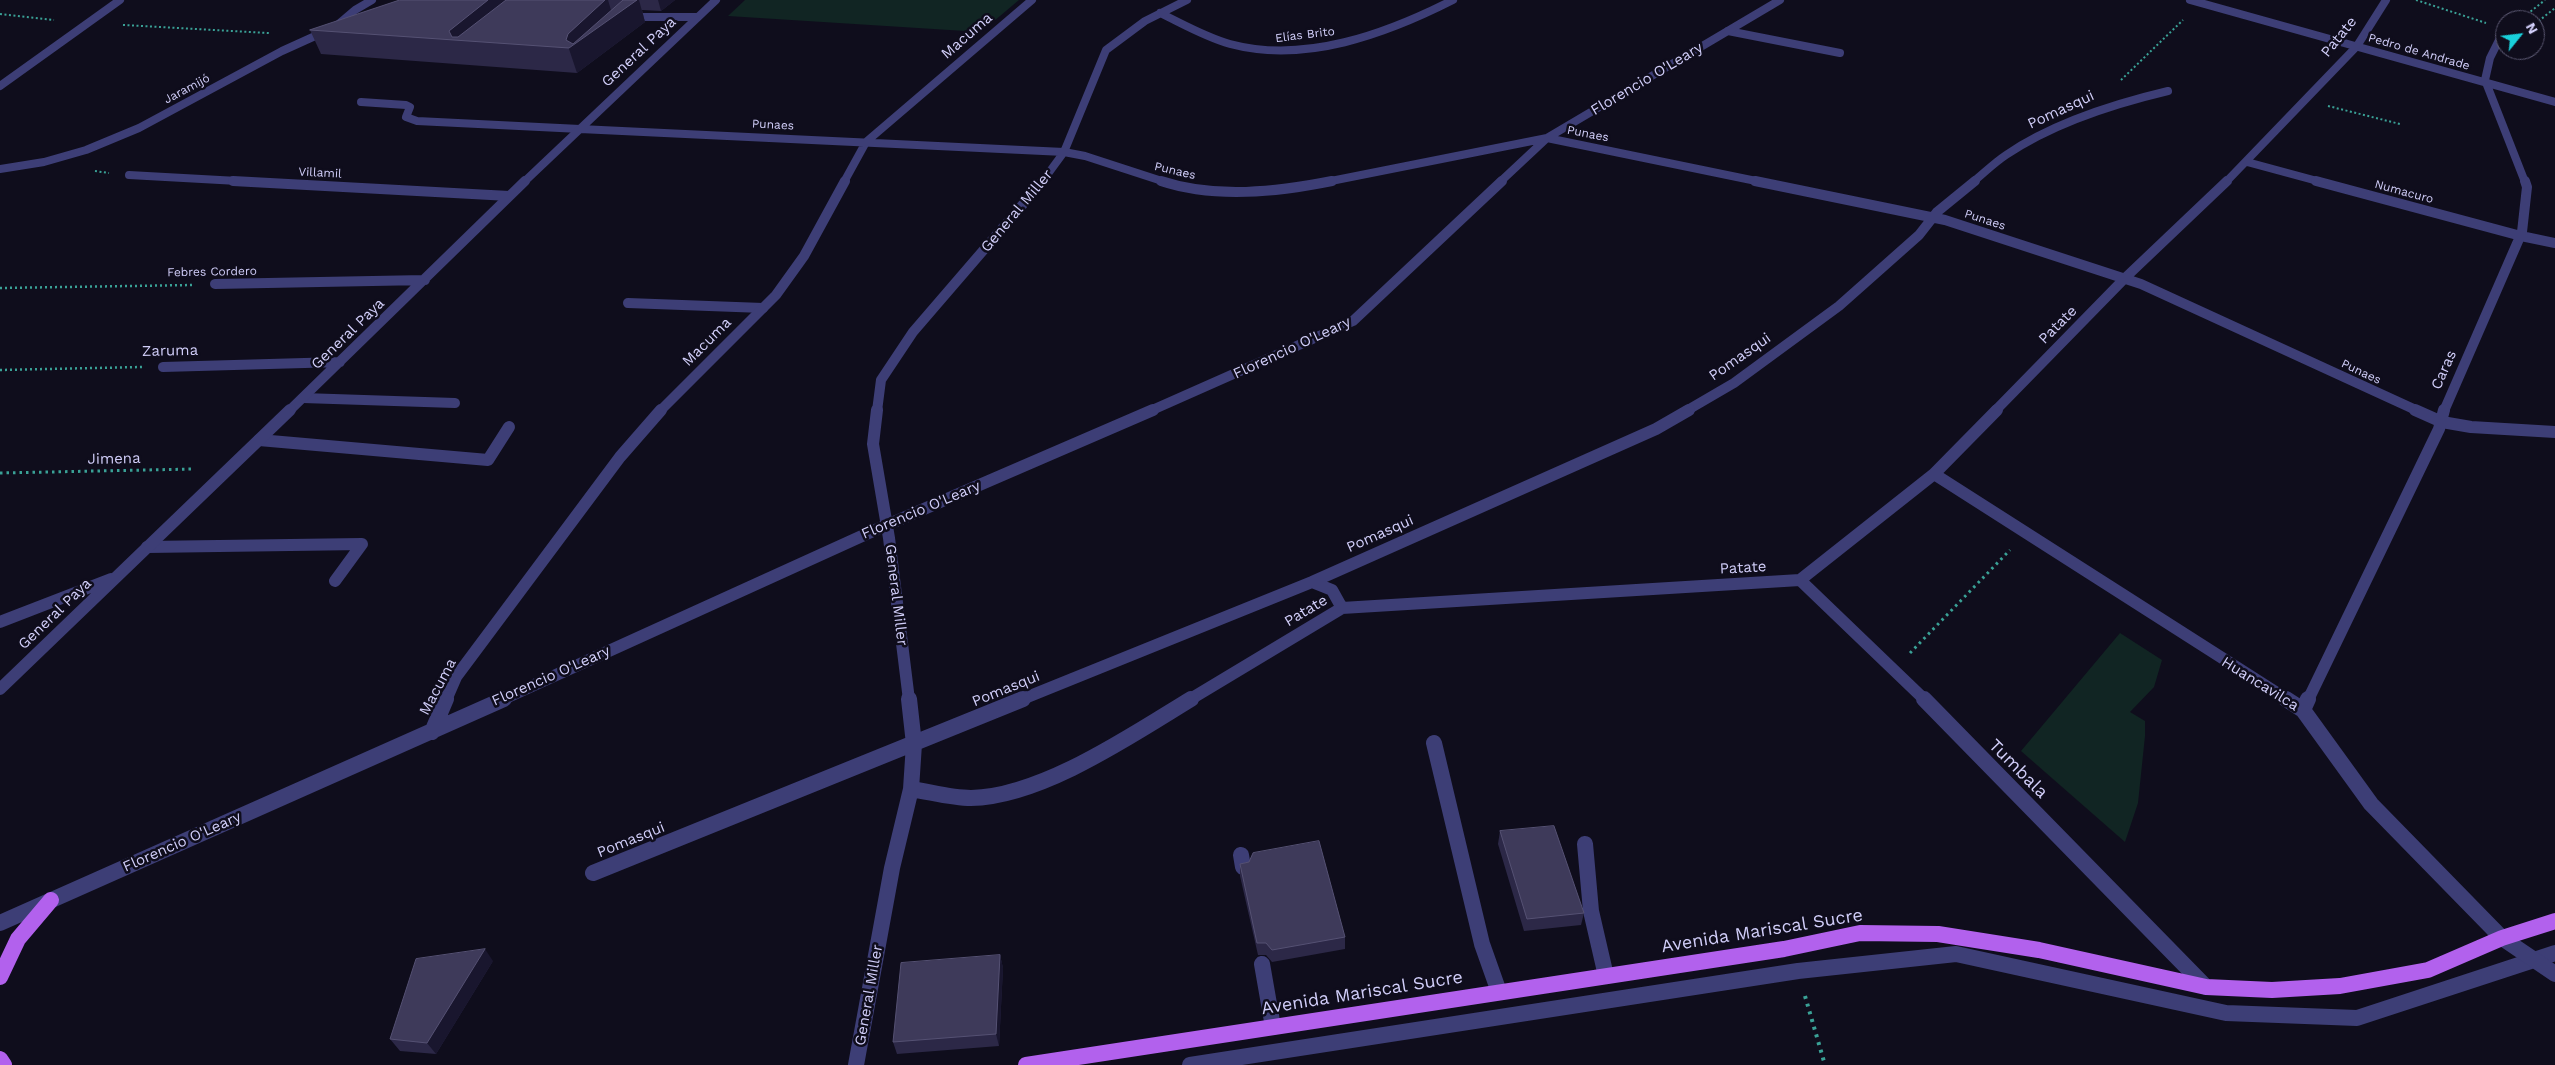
<!DOCTYPE html>
<meta charset="utf-8">
<style>
body{margin:0}
#map{position:relative;width:2555px;height:1065px;overflow:hidden;background:#0f0d1c;font-family:"Work Sans",sans-serif}
canvas{display:block}
.north{position:absolute;left:2495px;top:10px;width:50px;height:50px;box-sizing:border-box;background:#0f0d1c;border:1px solid #5d5a74;border-radius:50%;rotate:61deg;font-size:14px;font-weight:700;line-height:20px;text-align:center;color:#d1cef9}
.north::after{content:'';display:block;margin:auto;width:18px;height:22px;background:#19d0da;clip-path:polygon(50% 0,100% 100%,50% 72%,0 100%)}
</style>
<div id="map">
<canvas width="2555" height="1065"></canvas>
<div class="north">N</div>
</div>
<script>
const ctx = document.querySelector('canvas').getContext('2d');
ctx.lineJoin = 'round';
function paint(path, color) { ctx.fillStyle = color; ctx.fill(path, 'evenodd'); }
function strokePath(path, color, width, dash) { ctx.strokeStyle = color; ctx.lineWidth = width; ctx.lineCap = dash ? 'butt' : 'round'; ctx.setLineDash(dash || []); ctx.stroke(path); }
function label(font, color, halo, rows, align = 'center') {
  ctx.font = font + ' "Work Sans",sans-serif'; ctx.lineWidth = 5; ctx.setLineDash([]); ctx.textBaseline = 'middle'; ctx.strokeStyle = halo; ctx.fillStyle = color; for (const [text, x, y, turn = 0] of rows) {
    ctx.save(); ctx.translate(x, y); ctx.rotate((+turn || 0) * Math.PI / 180); ctx.textAlign = isNaN(turn) ? turn : align; if (halo) ctx.strokeText(text, 0, 0); ctx.fillText(text, 0, 0); ctx.restore();
  }
}
paint(new Path2D(`
 M 745,0 L 1019,0 L 981,32 L 728,16 Z
 M 2120,633 L 2162,660 L 2154,687 L 2130,712 L 2145,721 L 2145,736 L 2138,803 L 2125,842 L 2021,751 Z`), '#112523');
strokePath(new Path2D(`
 M 2416,0 L 2486,23
 M 0,14 L 54,20
 M 2520,20 L 2545,0
 M 2535,24 L 2555,8
 M 123,25 L 269,33
 M 2121,80 L 2183,20
 M 2328,106 L 2400,124
 M 95,171 L 109,173`), '#3aa196', 2, [2, 2.5]);
strokePath(new Path2D(`
 M 0,288 L 194,285
 M 0,370 L 142,367`), '#3aa196', 2.5, [2, 3]);
strokePath(new Path2D(`
 M 0,473 L 194,469
 M 1910,653 L 2010,550`), '#3aa196', 3, [2.5, 4]);
strokePath(new Path2D(`
 M 1805,996 L 1825,1065`), '#3aa196', 4, [3, 5]);
strokePath(new Path2D(`
 M 1728,31 L 1840,53
 M 361,102 L 406,105 L 410,107 L 406,117 L 417,121 L 580,129`), '#3d3e76', 8);
strokePath(new Path2D(`
 M 628,303 L 763,308
 M 303,398 L 455,403`), '#3d3e76', 10);
strokePath(new Path2D(`
 M 259,440 L 488,460 L 509,427
 M 147,547 L 362,544 L 335,581`), '#3d3e76', 12);
strokePath(new Path2D(`
 M 1434,743 L 1482,944 L 1499,992
 M 1585,844 L 1591,911 L 1606,976
 M 1241,855 L 1243,867
 M 1262,964 L 1273,1027
 M 1190,1065 L 1798,971 L 1956,954 L 2226,1013 L 2357,1018 L 2555,953`), '#3d3e76', 16);
strokePath(new Path2D(`
 M 2190,0 L 2555,102
 M 1160,13 C 1183,24 1205,37 1230,44 C 1305,64 1386,34 1453,0
 M 629,17 L 698,17
 M 2505,34 L 2499,40 L 2490,58 L 2485,80 L 2525,182
 M 0,86 L 120,0
 M 580,129 L 1064,152 L 1085,156 L 1165,182
 M 2247,162 L 2321,182
 M 0,169 L 44,162 L 86,150 L 139,128 L 282,51 L 335,27 L 355,10 L 372,0
 M 129,175 L 256,182
 M 524,182 L 716,0
 M 844,182 L 866,142 L 1032,0
 M 1042,182 L 1064,152 L 1106,50 L 1145,21 L 1187,0
 M 1326,182 L 1547,138 L 1761,182
 M 1500,182 L 1547,138 L 1780,0
 M 1973,182 C 1984,173 1994,163 2006,155 C 2053,123 2113,104 2168,91
 M 2226,182 L 2357,46 L 2386,0`), '#3d3e76', 8);
strokePath(new Path2D(`
 M 233,181 L 509,196
 M 1161,181 C 1215,199 1277,192 1332,181
 M 1755,181 L 1945,220 L 2141,284 L 2418,411
 M 2316,181 L 2521,236 L 2555,243
 M 215,284 L 425,280
 M 163,367 L 340,362
 M 289,411 L 525,181
 M 660,411 L 776,295 L 804,256 L 845,181
 M 877,411 L 881,380 L 913,332 L 1043,181
 M 1150,411 L 1353,321 L 1502,181
 M 1686,411 L 1734,383 L 1839,306 L 1919,235 L 1937,212 L 1975,181
 M 1995,411 L 2125,278 L 2227,181
 M 2444,411 L 2522,232 L 2527,187 L 2525,181`), '#3d3e76', 10);
strokePath(new Path2D(`
 M 877,410 L 873,444 L 889,538 L 909,700
 M 2415,410 L 2442,422 L 2471,427 L 2555,432
 M 1934,474 L 2288,700
 M 1800,580 L 1925,700
 M 1312,582 L 1332,590 L 1342,608
 M 0,622 L 111,579
 M 0,689 L 290,410
 M 446,700 L 456,677 L 620,457 L 661,410
 M 501,700 L 873,531 L 1153,410
 M 1020,700 L 1312,582 L 1656,429 L 1689,410
 M 1189,700 L 1342,608 L 1800,580 L 1934,474 L 1997,410
 M 2308,700 L 2439,429 L 2444,410`), '#3d3e76', 12);
strokePath(new Path2D(`
 M 1924,699 L 2206,987
 M 2286,699 L 2303,710 L 2371,804 L 2502,938 L 2555,974
 M 2303,710 L 2308,699
 M 432,732 L 446,699
 M 911,789 C 931,792 951,798 971,798 C 1041,797 1132,735 1191,699
 M 593,873 L 1023,699
 M 0,923 L 504,699
 M 856,1065 L 892,868 L 911,789 L 914,744 L 909,699`), '#3d3e76', 16);
strokePath(new Path2D(`
 M 0,977 L 18,939 L 51,900
 M 0,1059 L 4,1065
 M 1026,1065 L 1784,949 L 1860,933 L 1938,934 L 2039,950 L 2206,987 L 2272,990 L 2340,986 L 2428,970 L 2502,938 L 2555,921`), '#b261ed', 16);
paint(new Path2D(`
 M 400,0 L 675,0 L 661,11 L 642,10 L 645,22 L 577,73 L 321,54 L 310,30 Z
 M 1500,831 L 1584,913 L 1581,925 L 1524,931 L 1498,844 Z
 M 1249,862 L 1345,937 L 1345,949 L 1272,962 L 1266,955 L 1258,955 L 1240,876 L 1240,864 Z
 M 1000,955 L 1003,968 L 999,1046 L 897,1054 L 893,1042 Z
 M 493,961 L 436,1054 L 400,1051 L 390,1039 Z`), '#2c2847');
paint(new Path2D(`
 M 488,0 L 514,0 L 453,40 L 449,31 Z
 M 605,0 L 608,0 L 613,17 L 637,0 L 639,0 L 645,22 L 577,73 L 566,40 L 568,34 Z
 M 658,0 L 675,0 L 661,11 Z
 M 485,949 L 493,961 L 436,1054 L 427,1043 Z
 M 1000,955 L 1003,968 L 999,1046 L 996,1034 Z`), '#19162e');
const building = new Path2D(`
 M 400,0 L 488,0 L 449,31 L 452,37 L 458,37 L 506,0 L 605,0 L 568,34 L 566,40 L 573,44 L 623,0 L 637,0 L 569,48 L 310,30 Z
 M 1554,826 L 1584,913 L 1527,919 L 1500,831 Z
 M 1319,841 L 1345,937 L 1272,950 L 1266,943 L 1257,943 L 1240,864 L 1249,862 L 1253,853 Z
 M 485,949 L 427,1043 L 390,1039 L 416,959 Z
 M 1000,955 L 996,1034 L 893,1042 L 901,963 Z`);
paint(building, '#3e3a5a');
strokePath(building, '#555173', 1);
label('12px', '#d1cef9', '#0f0d1c', [
 ["Elías Brito",1305,35,-7],
 ["Pedro de Andrade",2419,52,16],
 ["Jaramijó",187,89,-28],
 ["Punaes",773,125,3],
 ["Punaes",1588,134,11],
 ["Punaes",1175,171,13],
 ["Villamil",320,173,3],
 ["Numacuro",2404,192,15],
 ["Punaes",1985,220,18],
 ["Febres Cordero",212,272,-1],
 ["Punaes",2361,372,25]
]);
label('15px', '#d1cef9', '#0f0d1c', [
 ["Macuma",967,36,-41],
 ["Patate",2339,37,-51],
 ["General Paya",639,52,-43],
 ["Florencio O'Leary",1647,79,-31],
 ["Pomasqui",2061,110,-25],
 ["General Miller",1017,211,-50],
 ["Patate",2058,325,-45],
 ["General Paya",348,334,-44],
 ["Macuma",707,342,-45],
 ["Florencio O'Leary",1292,348,-25],
 ["Zaruma",170,351,-1],
 ["Pomasqui",1740,357,-35],
 ["Caras",2444,370,-66],
 ["Jimena",114,459,-1],
 ["Florencio O'Leary",921,510,-23],
 ["Pomasqui",1380,534,-24],
 ["Patate",1743,568,-3],
 ["General Miller",896,595,83],
 ["Patate",1306,611,-31],
 ["General Paya",55,614,-44],
 ["Florencio O'Leary",551,676,-24],
 ["Huancavilca",2260,684,32],
 ["Macuma",438,687,-62],
 ["Pomasqui",1006,689,-22],
 ["Pomasqui",631,840,-22],
 ["Florencio O'Leary",182,842,-24],
 ["General Miller",869,995,-80]
]);
label('18px', '#d1cef9', '#0f0d1c', [
 ["Tumbala",2018,769,45],
 ["Avenida Mariscal Sucre",1762,931,-9],
 ["Avenida Mariscal Sucre",1362,993,-9]
]);
</script>
